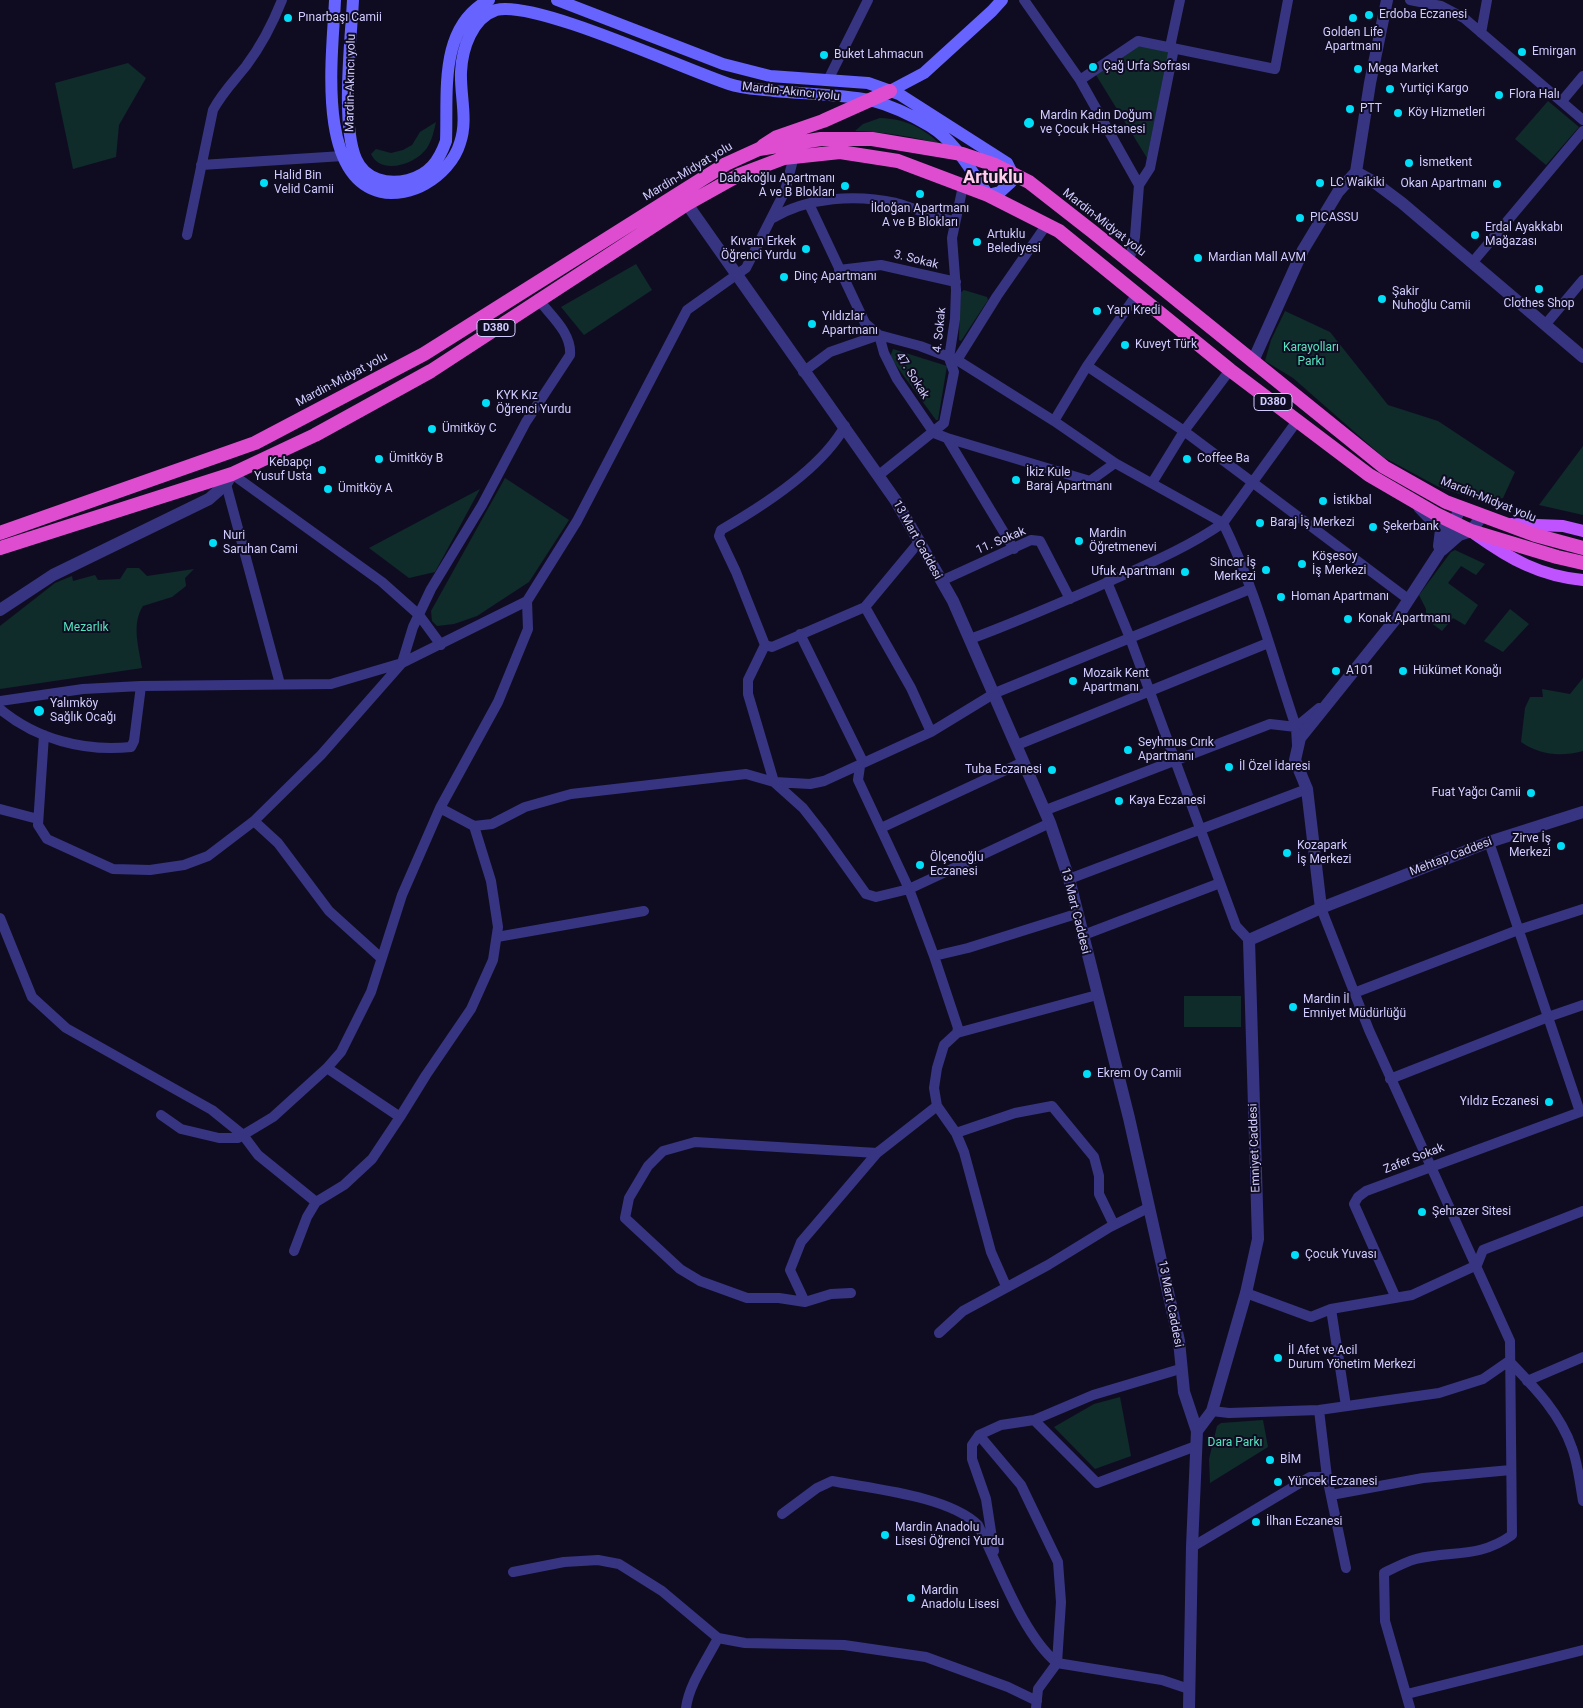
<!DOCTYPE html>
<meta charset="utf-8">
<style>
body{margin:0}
canvas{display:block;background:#0f0c21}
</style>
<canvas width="1583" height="1708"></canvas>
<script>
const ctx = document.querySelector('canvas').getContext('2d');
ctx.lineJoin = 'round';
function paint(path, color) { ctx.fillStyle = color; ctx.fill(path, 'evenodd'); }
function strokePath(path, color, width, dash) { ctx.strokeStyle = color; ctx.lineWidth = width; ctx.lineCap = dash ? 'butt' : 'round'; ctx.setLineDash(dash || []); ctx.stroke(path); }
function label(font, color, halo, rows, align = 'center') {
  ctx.font = font + ' Roboto,sans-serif'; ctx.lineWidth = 4; ctx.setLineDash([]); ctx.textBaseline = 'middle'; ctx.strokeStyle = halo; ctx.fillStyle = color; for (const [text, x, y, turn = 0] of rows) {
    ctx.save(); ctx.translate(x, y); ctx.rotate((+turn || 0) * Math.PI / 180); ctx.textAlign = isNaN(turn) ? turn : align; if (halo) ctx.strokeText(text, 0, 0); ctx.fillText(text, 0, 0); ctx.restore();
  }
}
paint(new Path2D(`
 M 1139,46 L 1169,51 L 1147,158 L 1096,75 Z
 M 128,63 L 146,78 L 119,125 L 116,157 L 73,169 L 55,83 Z
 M 1548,101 L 1579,127 L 1546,165 L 1515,139 Z
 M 880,118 C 905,119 922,127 940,144 C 911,136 884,132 855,131 L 863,124 Z
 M 436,122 C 434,131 432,140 427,148 C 416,164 381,176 371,154 L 376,149 L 391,153 L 403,150 L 412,145 L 420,132 Z
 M 636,264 L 652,290 L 584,335 L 561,307 Z
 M 964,290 L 987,297 L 988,300 L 961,341 L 959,340 L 960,293 Z
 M 1285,311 L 1330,332 L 1388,405 L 1438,421 L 1515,472 L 1503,498 L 1482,502 L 1437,486 L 1383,457 L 1293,378 L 1265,361 L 1271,340 Z
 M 893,349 L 947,366 L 938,420 L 936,420 L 890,357 Z
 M 1583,446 L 1583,515 L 1539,505 Z
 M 505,478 L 569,520 L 529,582 L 477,616 L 454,624 L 437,626 L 432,621 L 431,611 Z
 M 480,489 L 435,572 L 409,578 L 369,548 Z
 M 1455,550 L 1485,564 L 1476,575 L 1461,566 L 1448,583 L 1478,605 L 1465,625 L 1453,618 L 1442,631 L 1426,619 L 1426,609 L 1419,595 L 1451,552 Z
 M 127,568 L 139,568 L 147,576 L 194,569 L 185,578 L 186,586 L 172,597 L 143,606 C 131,624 139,648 142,668 L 0,689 L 0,626 L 55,583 L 72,576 L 73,581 L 95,575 L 98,580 L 120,579 Z
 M 1510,609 L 1529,624 L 1503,652 L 1484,641 Z
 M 1583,678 L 1583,751 C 1560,757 1540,755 1521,742 L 1525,708 L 1530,697 L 1543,697 L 1542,689 L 1570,694 Z
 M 1184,996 L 1241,996 L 1241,1027 L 1184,1027 Z
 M 1120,1397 L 1131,1456 L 1095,1469 L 1054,1427 L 1094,1404 Z
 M 1263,1420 L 1268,1447 L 1210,1483 L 1209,1459 L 1217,1426 L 1221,1423 Z`), '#0f2b2a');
strokePath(new Path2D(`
 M 1024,0 L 1080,80 L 1139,185
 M 1410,0 L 1441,6 L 1464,18 L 1583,120
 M 1481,33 L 1487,0
 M 1170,47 L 1180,0
 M 828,80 L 868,0
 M 1080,80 L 1138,41 L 1275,69 L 1288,0
 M 1562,101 L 1583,76
 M 201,165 L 343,156
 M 809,204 L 865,323 L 879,335 L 884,353 L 897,379 L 934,433 L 947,438 L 1014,549
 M 773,218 C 808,197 856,194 896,203 C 916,208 934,218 954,221
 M 187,235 L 213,110 C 222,93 234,81 246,66 C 261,46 273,23 282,0
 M 1129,261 L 1135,237 L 1139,185 L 1150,168 L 1174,48
 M 1472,263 L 1583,131
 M 839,270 L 881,265 L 956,282
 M 1545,325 L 1583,280
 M 957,360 L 997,296 L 1047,224
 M 1087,366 L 1184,431 L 1408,599
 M 803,372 L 830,352 L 879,335 L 920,346 L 957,360 L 1054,421 L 1115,463 L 1223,523 C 1187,548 1148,564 1108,582 C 1062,602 1017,622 970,639
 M 1054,421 L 1087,366 L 1137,294
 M 845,426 C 822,468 763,506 721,530 L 719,536 L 736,572 L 765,645 L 772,647 L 865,607 L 919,542
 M 947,438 L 1090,481 L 1115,463
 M 232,474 L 382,582 L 419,615 L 441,645
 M 879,475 L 944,423 L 954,372 L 949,358 L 955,319 L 956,290 L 952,238 L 963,186
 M 1152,483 L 1184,431 L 1230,370
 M 226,484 L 280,684
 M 941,581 L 1031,540 L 1040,541 L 1070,599
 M 1107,582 L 1130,638 L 1236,926 L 1249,940
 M 865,607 L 911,688 L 931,732
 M 800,634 L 863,762
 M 765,645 L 748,680 L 748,694 L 774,782 L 803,808 L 821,831 L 866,894 L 876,897 L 909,889 L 1050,823
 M 0,701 L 83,689 L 141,686 L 331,684 L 402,663 L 527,601 L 577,521 L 687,310 L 746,268 L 785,191 L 794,156
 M 0,709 C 36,739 84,752 131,747 L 134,741 L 141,686
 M 44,735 L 38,825 L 47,839 L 113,869 L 150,870 L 184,865 L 208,856 L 254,821 L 321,755 L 402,663 L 413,627 L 431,589 L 482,505 L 526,422 L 570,355 C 572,333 551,316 538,299
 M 1017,745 L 1268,643
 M 1297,745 L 1296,727 C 1273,659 1255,588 1223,523 L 1297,421
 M 860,766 L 858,780 L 909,889 L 934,956 L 968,948 L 1076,914
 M 440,808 L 474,826 L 492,824 L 525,807 L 571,794 L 746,774 L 774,782 L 810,784 L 824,781 L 931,732 L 995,693 L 1250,589
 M 0,809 L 38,819
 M 1046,810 L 1270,724 L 1296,727 L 1319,708
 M 254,821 L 278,843 L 329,911 L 381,958
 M 881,828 L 1023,762
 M 1489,842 L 1580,1112
 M 1069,879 L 1307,789
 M 1321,908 L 1369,1030 L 1510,1341 L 1512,1535 C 1478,1559 1452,1550 1416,1559 C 1405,1562 1394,1568 1384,1573 L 1385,1621 L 1410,1708
 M 0,918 L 32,997 L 66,1028 L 212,1110 L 243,1135 L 258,1155 L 316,1202
 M 1081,936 L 1220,883
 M 497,937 L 644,911
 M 934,956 L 958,1028 L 957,1033 L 944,1045 L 937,1068 L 934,1088 L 937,1106 L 956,1133 L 964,1152 L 991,1252 L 1006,1286
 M 1354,993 L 1518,930 L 1583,909
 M 957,1033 L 1097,995
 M 327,1068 L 400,1117
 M 1390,1079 L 1548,1017 L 1583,1005
 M 161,1115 L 181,1129 L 219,1138 L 238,1138 L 273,1117 L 327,1068 L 341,1052 L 371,992 L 402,895 L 440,808 L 498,702 L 528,629 L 527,601
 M 956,1133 L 1015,1113 L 1052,1106 L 1094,1157 L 1099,1176 L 1099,1194 L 1114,1225
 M 294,1251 L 307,1217 L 316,1202 L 344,1185 L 372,1159 L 400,1117 L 426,1075 L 471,1009 L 493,960 L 498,927 L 491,881 L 474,826
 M 851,1293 L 831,1294 L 805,1302 L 779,1298 L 747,1298 L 700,1281 L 680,1269 L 625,1218 L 629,1198 L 648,1166 L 663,1151 L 695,1142 L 877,1153 L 937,1106
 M 1246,1293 L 1311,1317 L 1331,1309 L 1412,1295 L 1477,1265 L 1483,1250 L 1583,1211
 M 1395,1296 L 1354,1204 L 1358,1197 L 1366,1191 L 1583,1111
 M 805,1302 L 790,1270 L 801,1242 L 877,1153
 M 1331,1309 L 1346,1406
 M 939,1333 L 963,1311 L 1048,1265 L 1110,1227 L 1148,1208
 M 1509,1361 C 1534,1387 1560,1413 1572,1448 C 1578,1464 1580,1484 1583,1501
 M 1527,1381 L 1583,1357
 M 1319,1410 L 1327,1477 L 1346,1568
 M 1212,1411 L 1229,1413 L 1319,1410 L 1439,1393 L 1483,1379 L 1509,1361
 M 1034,1420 L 1097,1483 L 1196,1446
 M 979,1435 L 1021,1485 L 1058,1562 L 1061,1602 L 1057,1663 L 1038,1689 L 1036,1708
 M 1331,1495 L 1423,1478 L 1511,1470
 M 782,1514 L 817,1488 L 832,1481 C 873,1489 949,1496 978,1525 C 999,1566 1022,1634 1057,1663 L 1162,1680 L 1189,1689
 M 1192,1547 L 1310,1477 L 1327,1477
 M 994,1551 L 986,1499 L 972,1459 L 972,1445 L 979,1435 L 1001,1425 L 1034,1420 L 1093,1395 L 1180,1369
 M 513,1572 L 564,1562 L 598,1560 L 619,1564 L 662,1591 L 718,1638 L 745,1643 L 844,1645 L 926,1657 L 1008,1687 L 1037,1701
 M 1407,1694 L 1583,1650
 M 686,1708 C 689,1684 707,1660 718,1638`), '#373582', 10);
strokePath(new Path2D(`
 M 1356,172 L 1374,182 L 1402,203 L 1583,357
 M 687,204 L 896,501 L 953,601 L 1050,823 L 1069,879 L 1129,1118 L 1179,1341 L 1184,1392 L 1197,1431 L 1192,1547 L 1189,1708
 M 1253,361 L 1303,250 L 1338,192 L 1356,172 L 1370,83 L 1387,0
 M 1419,507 L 1441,530 L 1439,546
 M 1442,550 L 1459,535 L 1471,531 L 1482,516
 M 0,610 L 53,575 L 209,499 L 226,484 L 232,474
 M 1321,908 L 1489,842 L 1583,812
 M 1197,1431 L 1212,1411 L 1246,1293 L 1258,1239 L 1249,940 L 1321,908 L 1307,789 L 1295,760 L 1300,738 L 1398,616 L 1439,553 L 1461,507`), '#373582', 12);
strokePath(new Path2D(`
 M 335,0 C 333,50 315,176 381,192 C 395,195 413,191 425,184 C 441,175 455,160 460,143 C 468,120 460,95 461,72 C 462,49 472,18 496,10 C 536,0 683,69 729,84 C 743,89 760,89 774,91 C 805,94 839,94 870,100 C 889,105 913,116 930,126 C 956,142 971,171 988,195 L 1000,192 L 1011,182 L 1012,173 L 1007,163 L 899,94 L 868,83 L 770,76 L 723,64 L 557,0
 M 353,0 C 351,39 341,125 356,159 C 365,180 388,185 408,180 C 429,175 439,161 446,141 C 448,93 438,27 489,0
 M 890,91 L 924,73 L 992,11 L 1002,0`), '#6663ff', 12);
strokePath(new Path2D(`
 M 1511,524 L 1563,526 L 1583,531
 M 1475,534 C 1510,559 1540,576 1583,580`), '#be53ff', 12);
strokePath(new Path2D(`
 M 763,146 L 777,137 L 823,121 L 890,91
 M 0,533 L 255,443 L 424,354 L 726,164 L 759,149 L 821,139 L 872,139 L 962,154 L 995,165 L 1029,182 L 1093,232 L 1384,467 L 1446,502 L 1535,535 L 1583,548
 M 0,548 L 232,474 L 315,435 L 431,371 L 687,204 L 739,175 L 784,158 L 840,152 L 898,161 L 988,195 L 1059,231 L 1230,370 L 1369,475 L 1436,514 L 1471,531 L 1557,557 L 1583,563`), '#de4dcf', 14);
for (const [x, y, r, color] of [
 [1369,15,5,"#00dff7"],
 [288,18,5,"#00dff7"],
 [1353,18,5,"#00dff7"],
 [1522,52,5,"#00dff7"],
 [824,55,5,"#00dff7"],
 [1093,67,5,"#00dff7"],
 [1358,69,5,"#00dff7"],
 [1390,89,5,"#00dff7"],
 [1499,95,5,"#00dff7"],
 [1350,109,5,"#00dff7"],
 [1398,113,5,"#00dff7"],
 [1029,123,6,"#00dff7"],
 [1409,163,5,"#00dff7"],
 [264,183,5,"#00dff7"],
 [1320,183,5,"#00dff7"],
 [1497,184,5,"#00dff7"],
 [845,186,5,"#00dff7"],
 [920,194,5,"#00dff7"],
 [1300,218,5,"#00dff7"],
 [1475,235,5,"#00dff7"],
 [977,242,5,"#00dff7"],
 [806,249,5,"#00dff7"],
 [1198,258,5,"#00dff7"],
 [784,277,5,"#00dff7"],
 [1539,289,5,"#00dff7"],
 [1382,299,5,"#00dff7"],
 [1097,311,5,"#00dff7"],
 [812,324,5,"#00dff7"],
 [1125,345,5,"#00dff7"],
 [486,403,5,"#00dff7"],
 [432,429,5,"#00dff7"],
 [379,459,5,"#00dff7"],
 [1187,459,5,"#00dff7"],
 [322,470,5,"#00dff7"],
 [1016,480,5,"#00dff7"],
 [328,489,5,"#00dff7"],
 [1323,501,5,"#00dff7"],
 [1260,523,5,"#00dff7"],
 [1373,527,5,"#00dff7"],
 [1079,541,5,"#00dff7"],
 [213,543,5,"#00dff7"],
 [1302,564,5,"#00dff7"],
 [1266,570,5,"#00dff7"],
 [1185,572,5,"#00dff7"],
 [1281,597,5,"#00dff7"],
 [1348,619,5,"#00dff7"],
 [1336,671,5,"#00dff7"],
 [1403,671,5,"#00dff7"],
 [1073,681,5,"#00dff7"],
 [39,711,6,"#00dff7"],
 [1128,750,5,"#00dff7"],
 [1229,767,5,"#00dff7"],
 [1052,770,5,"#00dff7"],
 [1531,793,5,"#00dff7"],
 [1119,801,5,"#00dff7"],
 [1561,846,5,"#00dff7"],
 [1287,853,5,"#00dff7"],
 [920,865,5,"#00dff7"],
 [1293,1007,5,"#00dff7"],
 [1087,1074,5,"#00dff7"],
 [1549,1102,5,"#00dff7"],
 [1422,1212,5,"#00dff7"],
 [1295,1255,5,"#00dff7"],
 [1278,1358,5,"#00dff7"],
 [1270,1460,5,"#00dff7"],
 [1278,1482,5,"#00dff7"],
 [1256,1522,5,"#00dff7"],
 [885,1535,5,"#00dff7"],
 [911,1598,5,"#00dff7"]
]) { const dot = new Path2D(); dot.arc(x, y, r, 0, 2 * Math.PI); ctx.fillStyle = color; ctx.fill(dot); strokePath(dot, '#0f0c21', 2); }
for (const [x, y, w] of [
 [496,328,38],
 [1273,402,38]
]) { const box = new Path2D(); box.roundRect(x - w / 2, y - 8.5, w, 17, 4); ctx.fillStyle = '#0f0c21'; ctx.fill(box); strokePath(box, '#d1ccff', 1); }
label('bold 11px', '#d1ccff', null, [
 ["D380",496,328],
 ["D380",1273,402]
]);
label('12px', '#d1ccff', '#0f0c21', [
 ["Erdoba Eczanesi",1379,15],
 ["Pınarbaşı Camii",298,18],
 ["Golden Life",1353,33,"center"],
 ["Apartmanı",1353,47,"center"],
 ["Emirgan",1532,52],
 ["Buket Lahmacun",834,55],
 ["Çağ Urfa Sofrası",1103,67],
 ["Mega Market",1368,69],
 ["Yurtiçi Kargo",1400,89],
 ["Flora Halı",1509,95],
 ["PTT",1360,109],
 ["Köy Hizmetleri",1408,113],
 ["Mardin Kadın Doğum",1040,116],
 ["ve Çocuk Hastanesi",1040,130],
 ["İsmetkent",1419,163],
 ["Halid Bin",274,176],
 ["Velid Camii",274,190],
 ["Dabakoğlu Apartmanı",835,179,"right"],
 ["A ve B Blokları",835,193,"right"],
 ["LC Waikiki",1330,183],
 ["Okan Apartmanı",1487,184,"right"],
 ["İldoğan Apartmanı",920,209,"center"],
 ["A ve B Blokları",920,223,"center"],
 ["PICASSU",1310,218],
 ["Erdal Ayakkabı",1485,228],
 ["Mağazası",1485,242],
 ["Artuklu",987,235],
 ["Belediyesi",987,249],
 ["Kıvam Erkek",796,242,"right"],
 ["Öğrenci Yurdu",796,256,"right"],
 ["Mardian Mall AVM",1208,258],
 ["Dinç Apartmanı",794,277],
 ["Şakir",1392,292],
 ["Nuhoğlu Camii",1392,306],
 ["Clothes Shop",1539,304,"center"],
 ["Yapı Kredi",1107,311],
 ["Yıldızlar",822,317],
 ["Apartmanı",822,331],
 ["Kuveyt Türk",1135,345],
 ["KYK Kız",496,396],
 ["Öğrenci Yurdu",496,410],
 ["Ümitköy C",442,429],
 ["Ümitköy B",389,459],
 ["Coffee Ba",1197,459],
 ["Kebapçı",312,463,"right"],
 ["Yusuf Usta",312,477,"right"],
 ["İkiz Kule",1026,473],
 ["Baraj Apartmanı",1026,487],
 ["Ümitköy A",338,489],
 ["İstikbal",1333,501],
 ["Baraj İş Merkezi",1270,523],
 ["Şekerbank",1383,527],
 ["Mardin",1089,534],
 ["Öğretmenevi",1089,548],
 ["Nuri",223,536],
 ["Saruhan Cami",223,550],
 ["Köşesoy",1312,557],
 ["İş Merkezi",1312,571],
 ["Sincar İş",1256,563,"right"],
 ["Merkezi",1256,577,"right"],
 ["Ufuk Apartmanı",1175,572,"right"],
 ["Homan Apartmanı",1291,597],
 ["Konak Apartmanı",1358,619],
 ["A101",1346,671],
 ["Hükümet Konağı",1413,671],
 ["Mozaik Kent",1083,674],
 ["Apartmanı",1083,688],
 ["Yalımköy",50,704],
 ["Sağlık Ocağı",50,718],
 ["Seyhmus Cırık",1138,743],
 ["Apartmanı",1138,757],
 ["İl Özel İdaresi",1239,767],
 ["Tuba Eczanesi",1042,770,"right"],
 ["Fuat Yağcı Camii",1521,793,"right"],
 ["Kaya Eczanesi",1129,801],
 ["Zirve İş",1551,839,"right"],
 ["Merkezi",1551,853,"right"],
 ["Kozapark",1297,846],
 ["İş Merkezi",1297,860],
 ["Ölçenoğlu",930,858],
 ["Eczanesi",930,872],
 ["Mardin İl",1303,1000],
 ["Emniyet Müdürlüğü",1303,1014],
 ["Ekrem Oy Camii",1097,1074],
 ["Yıldız Eczanesi",1539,1102,"right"],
 ["Şehrazer Sitesi",1432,1212],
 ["Çocuk Yuvası",1305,1255],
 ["İl Afet ve Acil",1288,1351],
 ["Durum Yönetim Merkezi",1288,1365],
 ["BİM",1280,1460],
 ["Yüncek Eczanesi",1288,1482],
 ["İlhan Eczanesi",1266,1522],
 ["Mardin Anadolu",895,1528],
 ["Lisesi Öğrenci Yurdu",895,1542],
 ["Mardin",921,1591],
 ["Anadolu Lisesi",921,1605]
], 'left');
label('12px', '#d1ccff', '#0f0c21', [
 ["Mardin-Akıncı yolu",351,83,-89],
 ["Mardin-Akıncı yolu",791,92,6],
 ["Mardin-Midyat yolu",688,172,-31],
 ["Mardin-Midyat yolu",1104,223,38],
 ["3. Sokak",916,260,14],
 ["4. Sokak",940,330,-84],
 ["47. Sokak",912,376,58],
 ["Mardin-Midyat yolu",342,380,-28],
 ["Mardin-Midyat yolu",1488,500,22],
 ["13 Mart Caddesi",917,540,61],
 ["11. Sokak",1001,541,-23],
 ["Mehtap Caddesi",1451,857,-21],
 ["13 Mart Caddesi",1075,911,76],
 ["Emniyet Caddesi",1255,1148,-92],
 ["Zafer Sokak",1414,1159,-21],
 ["13 Mart Caddesi",1170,1304,79]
]);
label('12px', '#53e4bf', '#0f0c21', [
 ["Karayolları",1311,348],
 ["Parkı",1311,362],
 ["Mezarlık",86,628],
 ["Dara Parkı",1235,1443]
]);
label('bold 18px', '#ffceed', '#0f0c21', [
 ["Artuklu",993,178]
]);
</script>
